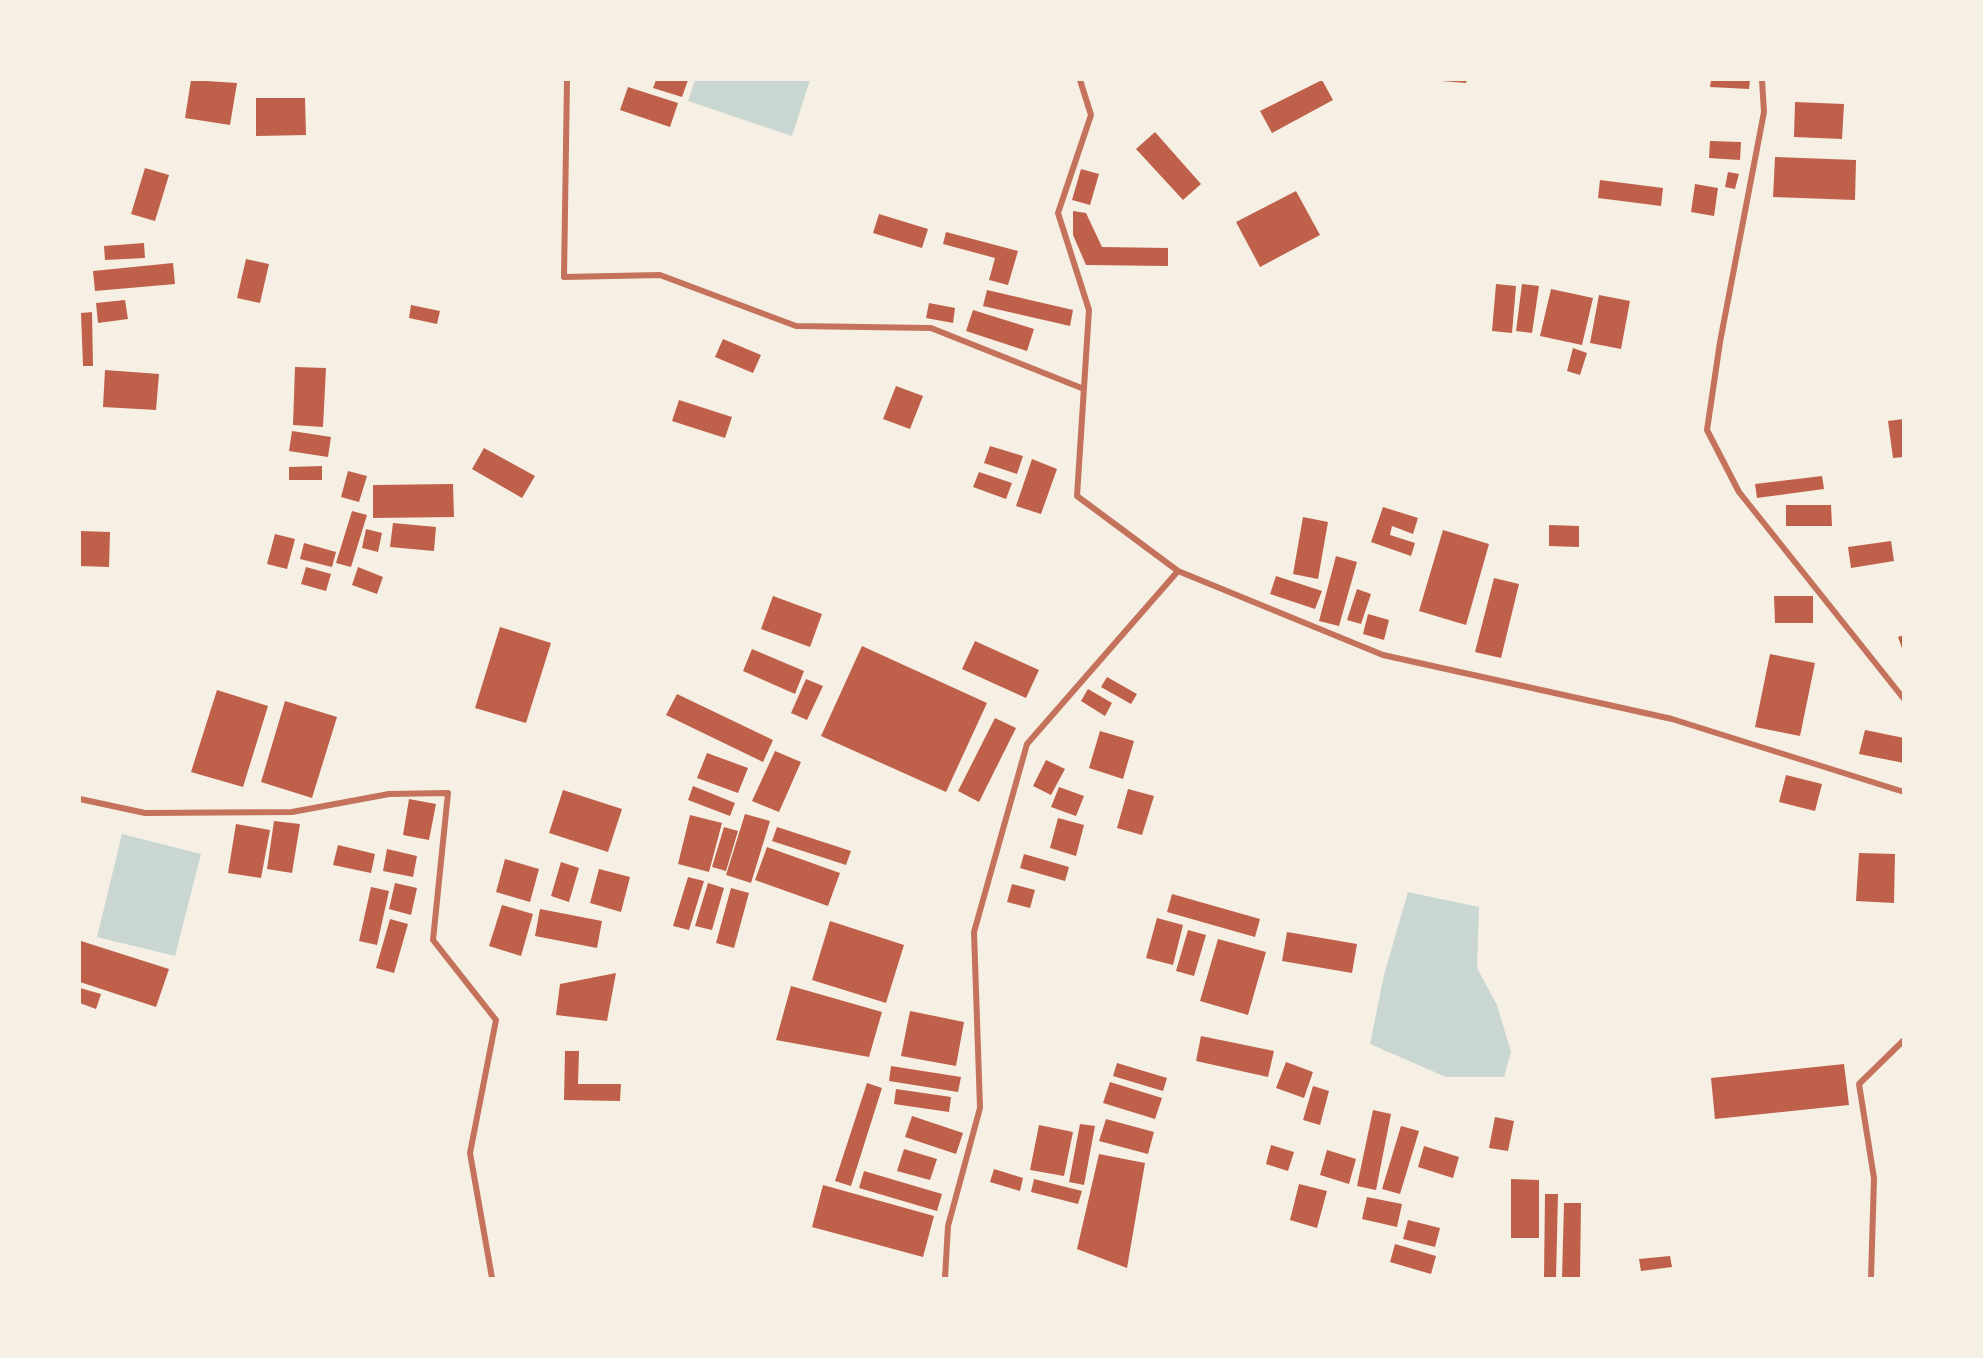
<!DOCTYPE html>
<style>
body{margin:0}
#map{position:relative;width:1983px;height:1358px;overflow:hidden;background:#f6efe4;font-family:"Space Grotesk",sans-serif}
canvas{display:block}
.frame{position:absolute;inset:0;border:81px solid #f6efe4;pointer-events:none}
</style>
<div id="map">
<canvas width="1983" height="1358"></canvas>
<div class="frame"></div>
</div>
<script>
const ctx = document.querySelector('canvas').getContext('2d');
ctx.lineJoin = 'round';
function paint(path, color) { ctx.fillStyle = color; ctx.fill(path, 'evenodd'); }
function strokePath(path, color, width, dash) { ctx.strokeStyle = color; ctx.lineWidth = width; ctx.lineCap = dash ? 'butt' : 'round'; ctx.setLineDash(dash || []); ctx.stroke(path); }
paint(new Path2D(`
 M 695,80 L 810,80 L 792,136 L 688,101 Z
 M 122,834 L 201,854 L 175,956 L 97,937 Z
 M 1408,892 L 1479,907 L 1477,968 L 1497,1005 L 1511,1052 L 1504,1077 L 1446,1077 L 1370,1044 L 1384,975 Z`), '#c9d6d2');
paint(new Path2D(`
 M 191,80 L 237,83 L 230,125 L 185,118 Z
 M 656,80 L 688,80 L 682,97 L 653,88 Z
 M 1322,80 L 1333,100 L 1272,133 L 1260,111 Z
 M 1441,80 L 1467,80 L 1466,83 L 1441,81 Z
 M 1711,80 L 1750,80 L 1749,89 L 1710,87 Z
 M 628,87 L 678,103 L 670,127 L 620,110 Z
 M 256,98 L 305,98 L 306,135 L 256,136 Z
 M 1795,102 L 1844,104 L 1842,139 L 1794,137 Z
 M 1155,132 L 1201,184 L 1183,200 L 1136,149 Z
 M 1710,141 L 1741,142 L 1740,160 L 1709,158 Z
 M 1775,157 L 1856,160 L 1855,200 L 1773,197 Z
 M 145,168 L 169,175 L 155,221 L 131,214 Z
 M 1081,169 L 1099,174 L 1090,205 L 1072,200 Z
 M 1728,172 L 1739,174 L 1735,189 L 1725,187 Z
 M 1600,180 L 1663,188 L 1661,206 L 1598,198 Z
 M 1695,184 L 1718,188 L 1714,216 L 1691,212 Z
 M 1296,191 L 1320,235 L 1260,267 L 1236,222 Z
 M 1073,211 L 1086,213 L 1102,247 L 1168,248 L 1168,266 L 1086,265 L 1073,235 Z
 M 879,214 L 928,229 L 922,248 L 873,233 Z
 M 946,232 L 1018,251 L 1008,285 L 989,280 L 995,258 L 943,244 Z
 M 144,243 L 145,258 L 105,260 L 104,246 Z
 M 246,259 L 269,264 L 260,303 L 237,298 Z
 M 173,263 L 175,284 L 95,291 L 93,271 Z
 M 1496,284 L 1516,286 L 1512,333 L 1492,331 Z
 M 1522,284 L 1539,286 L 1532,333 L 1516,331 Z
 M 1551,289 L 1593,298 L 1582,345 L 1540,336 Z
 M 987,290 L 1073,310 L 1070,326 L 983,306 Z
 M 1599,295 L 1630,301 L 1621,349 L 1590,343 Z
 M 125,300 L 128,319 L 98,323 L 96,303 Z
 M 929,303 L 955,308 L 953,323 L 926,318 Z
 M 411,305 L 440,311 L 437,324 L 409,318 Z
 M 973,310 L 1034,329 L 1027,351 L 966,331 Z
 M 92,312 L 93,366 L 83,366 L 81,313 Z
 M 723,339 L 761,355 L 753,373 L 715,357 Z
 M 1573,348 L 1587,353 L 1580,375 L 1567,371 Z
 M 295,367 L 326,368 L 323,427 L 293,425 Z
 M 105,370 L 159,374 L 156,410 L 103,407 Z
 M 896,386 L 923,396 L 910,429 L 883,419 Z
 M 679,400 L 732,417 L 725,438 L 672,421 Z
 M 1904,419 L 1904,457 L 1893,458 L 1888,421 Z
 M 292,431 L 331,437 L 328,457 L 289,451 Z
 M 990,446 L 1023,456 L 1017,474 L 984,463 Z
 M 484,448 L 535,476 L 522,498 L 472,469 Z
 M 1032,459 L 1057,469 L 1041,514 L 1016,506 Z
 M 322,466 L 322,480 L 289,480 L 289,467 Z
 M 348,471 L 367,476 L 359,502 L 341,497 Z
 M 979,472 L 1012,483 L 1006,499 L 973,487 Z
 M 1822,476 L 1824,489 L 1757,498 L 1755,484 Z
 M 453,484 L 454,517 L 373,518 L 373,485 Z
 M 1786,505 L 1831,505 L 1832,526 L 1786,526 Z
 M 1383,507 L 1418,518 L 1413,534 L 1392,526 L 1390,535 L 1415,543 L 1411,556 L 1371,542 Z
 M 352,511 L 367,515 L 351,567 L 336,563 Z
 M 1303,517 L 1328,522 L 1318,579 L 1293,574 Z
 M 393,523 L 436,527 L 434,551 L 390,547 Z
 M 1549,525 L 1579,526 L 1579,547 L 1549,546 Z
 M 366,529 L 382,533 L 378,552 L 362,548 Z
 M 1443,530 L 1489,544 L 1466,625 L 1419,611 Z
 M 80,531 L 110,532 L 109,567 L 80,566 Z
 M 275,534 L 295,539 L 287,569 L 267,564 Z
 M 1891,541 L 1894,561 L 1851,568 L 1848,547 Z
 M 304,543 L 336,552 L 332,567 L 300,559 Z
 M 1336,556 L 1357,562 L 1339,626 L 1319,621 Z
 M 306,567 L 331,574 L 326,591 L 301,584 Z
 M 358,567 L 383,577 L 377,594 L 352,585 Z
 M 1276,576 L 1322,591 L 1315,609 L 1270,594 Z
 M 1494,578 L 1519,584 L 1501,658 L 1475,652 Z
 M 1357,589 L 1371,594 L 1361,624 L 1347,620 Z
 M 773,596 L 822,614 L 810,647 L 761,629 Z
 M 1774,596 L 1813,596 L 1813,623 L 1775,623 Z
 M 1368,614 L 1389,620 L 1384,640 L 1363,634 Z
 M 500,627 L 551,643 L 526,723 L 475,708 Z
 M 1904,635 L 1904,651 L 1903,651 L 1898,637 Z
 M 975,641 L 1039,670 L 1026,698 L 962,669 Z
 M 862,646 L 987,703 L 946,792 L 821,736 Z
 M 752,649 L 804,671 L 795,694 L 743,671 Z
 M 1770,654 L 1815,663 L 1800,736 L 1755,727 Z
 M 1107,677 L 1137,694 L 1131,704 L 1101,687 Z
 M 806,679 L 823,686 L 807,720 L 791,713 Z
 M 1088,689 L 1112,703 L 1105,716 L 1081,701 Z
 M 217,690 L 268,706 L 243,787 L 191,772 Z
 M 677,694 L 773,740 L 763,762 L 666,715 Z
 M 285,701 L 337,717 L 312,798 L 261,782 Z
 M 995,718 L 1016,728 L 979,802 L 958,791 Z
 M 1865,730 L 1904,738 L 1904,763 L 1859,754 Z
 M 1100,731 L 1134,741 L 1123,779 L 1089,768 Z
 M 775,751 L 801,762 L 779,812 L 752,801 Z
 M 707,753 L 748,768 L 738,793 L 697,778 Z
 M 1046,760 L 1065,769 L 1051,795 L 1033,786 Z
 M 1786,775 L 1822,784 L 1815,811 L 1779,802 Z
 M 693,786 L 735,803 L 730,816 L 688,800 Z
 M 1059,787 L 1084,796 L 1076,816 L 1051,807 Z
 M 1128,789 L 1154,796 L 1142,835 L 1117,828 Z
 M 563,790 L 622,809 L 608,852 L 549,833 Z
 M 409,799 L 436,804 L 429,840 L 403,835 Z
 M 745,814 L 770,821 L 751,883 L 726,875 Z
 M 690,815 L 722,823 L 709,872 L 678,864 Z
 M 1058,818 L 1084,825 L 1076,856 L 1050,848 Z
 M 274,821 L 300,824 L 292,873 L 267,869 Z
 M 236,824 L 270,830 L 261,878 L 228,873 Z
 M 724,827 L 738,831 L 726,871 L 712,867 Z
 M 777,827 L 851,851 L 846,865 L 772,841 Z
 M 338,845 L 375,854 L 371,873 L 333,865 Z
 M 767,847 L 840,873 L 828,906 L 755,880 Z
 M 387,849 L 417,856 L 413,877 L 383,871 Z
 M 1859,853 L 1895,854 L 1894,903 L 1856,901 Z
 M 1024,854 L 1069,867 L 1065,881 L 1020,868 Z
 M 505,859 L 539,869 L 530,902 L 496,892 Z
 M 561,862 L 579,868 L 569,902 L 551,896 Z
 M 599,869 L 630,877 L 621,912 L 590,903 Z
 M 688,877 L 704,881 L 689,930 L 673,926 Z
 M 395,883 L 417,888 L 411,915 L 389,909 Z
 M 708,883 L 724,888 L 712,930 L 695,926 Z
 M 1012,884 L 1035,890 L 1030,908 L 1007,902 Z
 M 371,887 L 389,891 L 377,945 L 359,941 Z
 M 731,888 L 749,893 L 734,948 L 716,943 Z
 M 1172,894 L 1260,919 L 1255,937 L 1167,912 Z
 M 502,905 L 533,914 L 521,956 L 489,946 Z
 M 540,909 L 602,921 L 597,948 L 535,936 Z
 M 1157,918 L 1183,925 L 1173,965 L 1146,958 Z
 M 390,919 L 408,924 L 394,973 L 376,968 Z
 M 830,921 L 904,945 L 886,1003 L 812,980 Z
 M 1188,930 L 1206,935 L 1194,976 L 1176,971 Z
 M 1287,932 L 1357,944 L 1352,973 L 1282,961 Z
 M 1218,939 L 1266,952 L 1248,1015 L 1200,1001 Z
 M 81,941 L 169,969 L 156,1007 L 80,982 Z
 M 616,973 L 607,1021 L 556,1015 L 560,984 Z
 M 791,986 L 882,1012 L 869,1057 L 776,1040 Z
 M 80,988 L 101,994 L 96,1009 L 80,1003 Z
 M 910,1011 L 964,1022 L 956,1066 L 901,1056 Z
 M 1201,1036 L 1274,1051 L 1268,1077 L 1196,1061 Z
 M 565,1051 L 579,1051 L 578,1084 L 621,1084 L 620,1101 L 564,1100 Z
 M 1286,1062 L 1313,1072 L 1304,1098 L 1276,1088 Z
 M 1117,1063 L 1167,1078 L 1163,1091 L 1113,1076 Z
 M 1844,1064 L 1849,1105 L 1715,1119 L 1711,1078 Z
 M 891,1066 L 961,1077 L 958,1092 L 889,1081 Z
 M 1110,1082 L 1162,1098 L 1155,1119 L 1103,1103 Z
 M 867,1083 L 882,1088 L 851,1186 L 835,1181 Z
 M 1313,1086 L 1329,1091 L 1320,1125 L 1303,1120 Z
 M 896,1089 L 951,1097 L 949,1112 L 894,1104 Z
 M 1373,1110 L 1391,1114 L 1376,1190 L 1357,1186 Z
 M 912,1116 L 963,1133 L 956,1154 L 905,1137 Z
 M 1495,1117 L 1514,1121 L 1508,1151 L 1489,1148 Z
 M 1106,1119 L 1154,1132 L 1148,1154 L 1099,1141 Z
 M 1080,1124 L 1095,1126 L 1084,1185 L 1069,1182 Z
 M 1039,1125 L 1073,1132 L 1064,1176 L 1030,1170 Z
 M 1401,1126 L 1419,1131 L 1400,1194 L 1382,1189 Z
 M 1271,1145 L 1294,1152 L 1288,1171 L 1266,1164 Z
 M 1424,1146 L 1459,1157 L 1453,1178 L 1418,1167 Z
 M 904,1149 L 937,1159 L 930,1180 L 897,1171 Z
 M 1327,1150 L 1356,1159 L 1349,1184 L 1320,1175 Z
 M 1099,1154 L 1145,1163 L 1127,1268 L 1077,1249 Z
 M 994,1169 L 1023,1178 L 1020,1191 L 990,1182 Z
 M 864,1171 L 942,1194 L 937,1211 L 859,1188 Z
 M 1034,1179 L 1082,1191 L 1078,1204 L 1031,1192 Z
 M 1511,1179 L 1539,1180 L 1539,1238 L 1511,1238 Z
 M 1299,1184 L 1327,1191 L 1317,1228 L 1290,1220 Z
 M 823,1185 L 934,1216 L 923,1257 L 812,1227 Z
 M 1545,1194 L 1558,1194 L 1556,1278 L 1544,1278 Z
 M 1367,1197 L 1402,1204 L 1397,1227 L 1362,1219 Z
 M 1564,1203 L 1581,1203 L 1580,1278 L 1562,1278 Z
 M 1408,1220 L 1440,1228 L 1435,1247 L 1403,1239 Z
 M 1395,1244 L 1436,1256 L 1431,1274 L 1390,1262 Z
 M 1670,1256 L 1672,1267 L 1641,1271 L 1639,1259 Z`), '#bf614a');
strokePath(new Path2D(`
 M 567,80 L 564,277 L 660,275 L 796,326 L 931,328 L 1084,389
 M 1080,80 L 1091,115 L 1058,213 L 1089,310 L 1077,496 L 1178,571 L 1383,655 L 1672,719 L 1904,792
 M 1762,80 L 1764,112 L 1720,342 L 1707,430 L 1739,492 L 1904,699
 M 80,799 L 145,813 L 292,812 L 389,794 L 448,793 L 433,940 L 496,1020 L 470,1153 L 492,1278
 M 945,1278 L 948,1226 L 980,1108 L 974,932 L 1027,744 L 1178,571
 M 1871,1278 L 1874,1178 L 1859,1084 L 1904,1040`), '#c5725c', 6);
</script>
